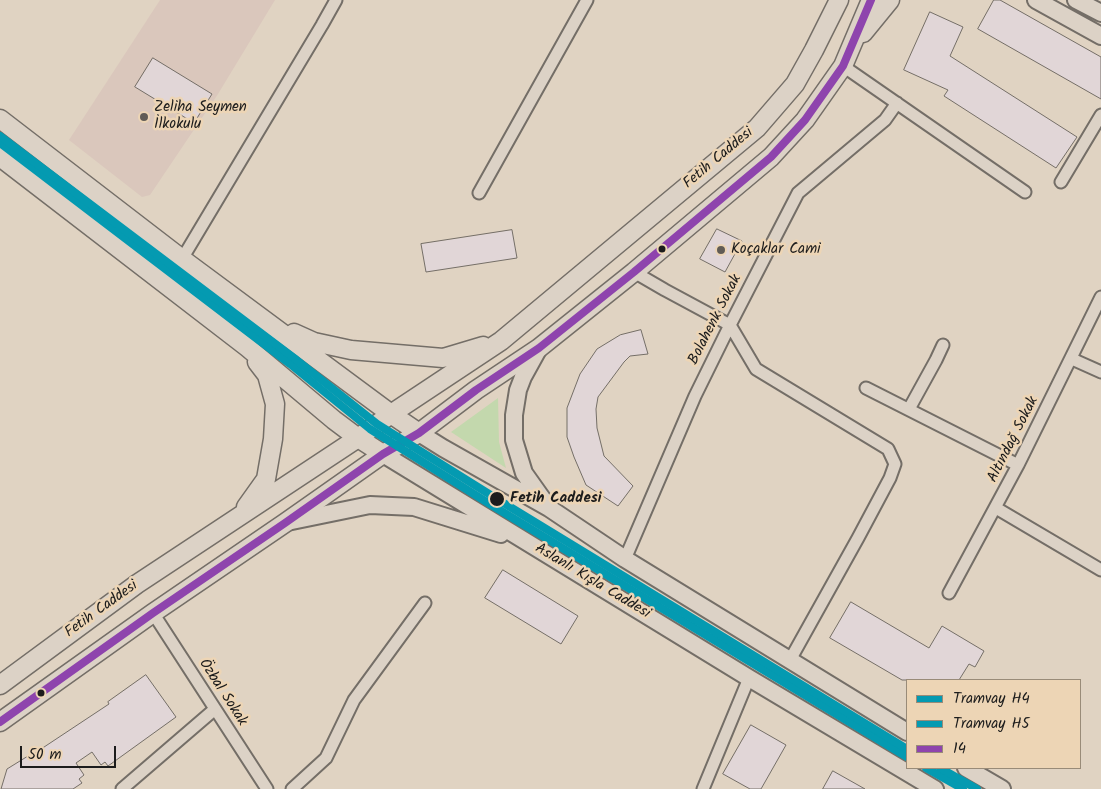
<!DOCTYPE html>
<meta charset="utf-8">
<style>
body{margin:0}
#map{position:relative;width:1101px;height:789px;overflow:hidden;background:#e0d3c2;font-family:Kalam,sans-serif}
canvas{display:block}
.legend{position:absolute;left:906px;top:679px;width:175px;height:90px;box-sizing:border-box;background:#edd5b5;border:1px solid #998b78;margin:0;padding:6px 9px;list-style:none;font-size:15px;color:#1c1c1c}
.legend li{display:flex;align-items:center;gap:10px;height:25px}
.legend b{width:25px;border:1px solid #998b78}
.scale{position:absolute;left:20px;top:746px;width:96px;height:22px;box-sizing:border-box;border:2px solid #1c1c1c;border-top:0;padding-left:6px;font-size:15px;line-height:18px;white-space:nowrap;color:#1c1c1c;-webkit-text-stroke:4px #edd5b5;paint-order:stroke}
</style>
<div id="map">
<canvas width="1101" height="789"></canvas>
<ul class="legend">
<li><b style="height:6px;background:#049ab1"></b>Tramvay H4</li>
<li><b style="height:6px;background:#049ab1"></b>Tramvay H5</li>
<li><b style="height:6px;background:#8e44ad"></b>14</li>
</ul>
<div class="scale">50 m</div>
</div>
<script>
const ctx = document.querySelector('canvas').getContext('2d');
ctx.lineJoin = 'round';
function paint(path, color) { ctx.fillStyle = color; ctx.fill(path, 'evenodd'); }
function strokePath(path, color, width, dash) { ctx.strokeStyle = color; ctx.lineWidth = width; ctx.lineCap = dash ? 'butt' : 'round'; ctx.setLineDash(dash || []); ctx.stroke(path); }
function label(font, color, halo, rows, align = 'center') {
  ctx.font = font + ' Kalam,sans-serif'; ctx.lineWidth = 5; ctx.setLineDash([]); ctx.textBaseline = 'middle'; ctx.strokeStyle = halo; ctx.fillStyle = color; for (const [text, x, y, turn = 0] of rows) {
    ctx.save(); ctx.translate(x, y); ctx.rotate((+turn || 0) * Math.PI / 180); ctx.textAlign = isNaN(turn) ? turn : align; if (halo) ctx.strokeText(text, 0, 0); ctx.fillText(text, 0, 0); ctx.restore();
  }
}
paint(new Path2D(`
 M 160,0 L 275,0 L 218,94 L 150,195 L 142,197 L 69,140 Z`), '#dac7bc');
paint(new Path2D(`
 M 498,398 L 499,442 L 506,468 L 451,432 Z`), '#c3d8ad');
const building = new Path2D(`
 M 994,0 L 1000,0 L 1101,57 L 1101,99 L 978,29 Z
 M 930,12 L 963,27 L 950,56 L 1077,137 L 1056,168 L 944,96 L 948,90 L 904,70 Z
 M 153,58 L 212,94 L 194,123 L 135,87 Z
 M 717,229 L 742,241 L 725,272 L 700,259 Z
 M 512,230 L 517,258 L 426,272 L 421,244 Z
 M 641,330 L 648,354 L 630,356 L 624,362 L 598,397 L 596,409 L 597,428 L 604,456 L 633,486 L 618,506 L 586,485 L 574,457 L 567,437 L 567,408 L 580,374 L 597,349 L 620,335 Z
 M 503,570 L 578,616 L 561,644 L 485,598 Z
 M 851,602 L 929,648 L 942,626 L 984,651 L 975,667 L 969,664 L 959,680 L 902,680 L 830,638 Z
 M 146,675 L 176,717 L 108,766 L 105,762 L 101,765 L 92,752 L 76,763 L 84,775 L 79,779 L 82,783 L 73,789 L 1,789 L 7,769 L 28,756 L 29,757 L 109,704 L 108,702 Z
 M 751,725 L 786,745 L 761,789 L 750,789 L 723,774 Z
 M 833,771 L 865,789 L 823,789 Z`);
paint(building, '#e1d6d7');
strokePath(building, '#746e67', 1);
const street = new Path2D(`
 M 843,66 L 1025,192
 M 1061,182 L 1101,115
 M 479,193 L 587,0
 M 182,259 L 322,25 L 336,0
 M 634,272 L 665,290 L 730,325 L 756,369 L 888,449 L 895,464 L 890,478 L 858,538 L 790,660
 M 1072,359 L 1101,372
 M 866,388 L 1018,465
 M 909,409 L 936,360 L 943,345
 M 996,508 L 1101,570
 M 625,559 L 695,396 L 730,325 L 798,193 L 885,120 L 897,103
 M 949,593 L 1018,465 L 1101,297
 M 153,613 L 267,789
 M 122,789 L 215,709
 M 292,789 L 326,758 L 354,700 L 425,603
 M 703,789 L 749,678`);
const secondary = new Path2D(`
 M 1036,0 L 1101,36
 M 1076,0 L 1101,13
 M 539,348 L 523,377 L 518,390 L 514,415 L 514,440 L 524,473 L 546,504
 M 419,433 L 443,448 L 549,508 L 625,559 L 907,732
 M 383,454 L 749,678 L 935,789
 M 287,522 L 370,505 L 414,507 L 501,534
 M 966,768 L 1002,789`);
const primary = new Path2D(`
 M 863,33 L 890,0
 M 0,119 L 182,259 L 391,414 L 419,433
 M 0,157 L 247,347 L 334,420 L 358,438 L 383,454
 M 294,333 L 314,342 L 351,350 L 443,358 L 483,346
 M 246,507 L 266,479 L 273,439 L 275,404 L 267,375 L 257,362
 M 0,685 L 137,584 L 358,438 L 391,414 L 501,341 L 757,128 L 795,84 L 814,50 L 839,0
 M 0,722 L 153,613 L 285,523 L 383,454 L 419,433 L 476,390 L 539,348 L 634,272 L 771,157 L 805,120 L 843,66 L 871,0`);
strokePath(street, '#746e67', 15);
strokePath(secondary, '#746e67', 20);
strokePath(primary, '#746e67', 21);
strokePath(street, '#dcd2c6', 11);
strokePath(secondary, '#dcd2c6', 16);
strokePath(primary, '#dcd2c6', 18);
strokePath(new Path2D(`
 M 0,722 L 153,613 L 285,523 L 383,454 L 419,433 L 476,390 L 539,348 L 634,272 L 771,157 L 805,120 L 843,66 L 871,0`), '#8e44ad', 8);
strokePath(new Path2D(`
 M 0,143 L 290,364 L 370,429 L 493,506 L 907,757
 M 926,768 L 963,789`), '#049ab1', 8);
strokePath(new Path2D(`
 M 0,136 L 294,358 L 377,424 L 497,499 L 907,749
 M 940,768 L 977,789`), '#049ab1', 8);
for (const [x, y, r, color] of [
 [144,117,5,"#615c56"],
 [662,249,4.5,"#1c1c1c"],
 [721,250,5,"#615c56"],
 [497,499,8,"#1c1c1c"],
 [41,693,4.5,"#1c1c1c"]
]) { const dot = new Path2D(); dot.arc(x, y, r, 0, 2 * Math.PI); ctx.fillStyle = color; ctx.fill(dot); strokePath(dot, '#edd5b5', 2); }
label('15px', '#1c1c1c', '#edd5b5', [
 ["Zeliha Seymen",154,108],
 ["İlkokulu",154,125],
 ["Koçaklar Cami",731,250]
], 'left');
label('15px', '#1c1c1c', '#edd5b5', [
 ["Fetih Caddesi",719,159,-40],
 ["Bolahenk Sokak",716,320,-63],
 ["Altındağ Sokak",1014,440,-63],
 ["Aslanlı Kışla Caddesi",592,582,31],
 ["Fetih Caddesi",102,610,-36],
 ["Özbal Sokak",222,693,57]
]);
label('bold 15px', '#1c1c1c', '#edd5b5', [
 ["Fetih Caddesi",510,499]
], 'left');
</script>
